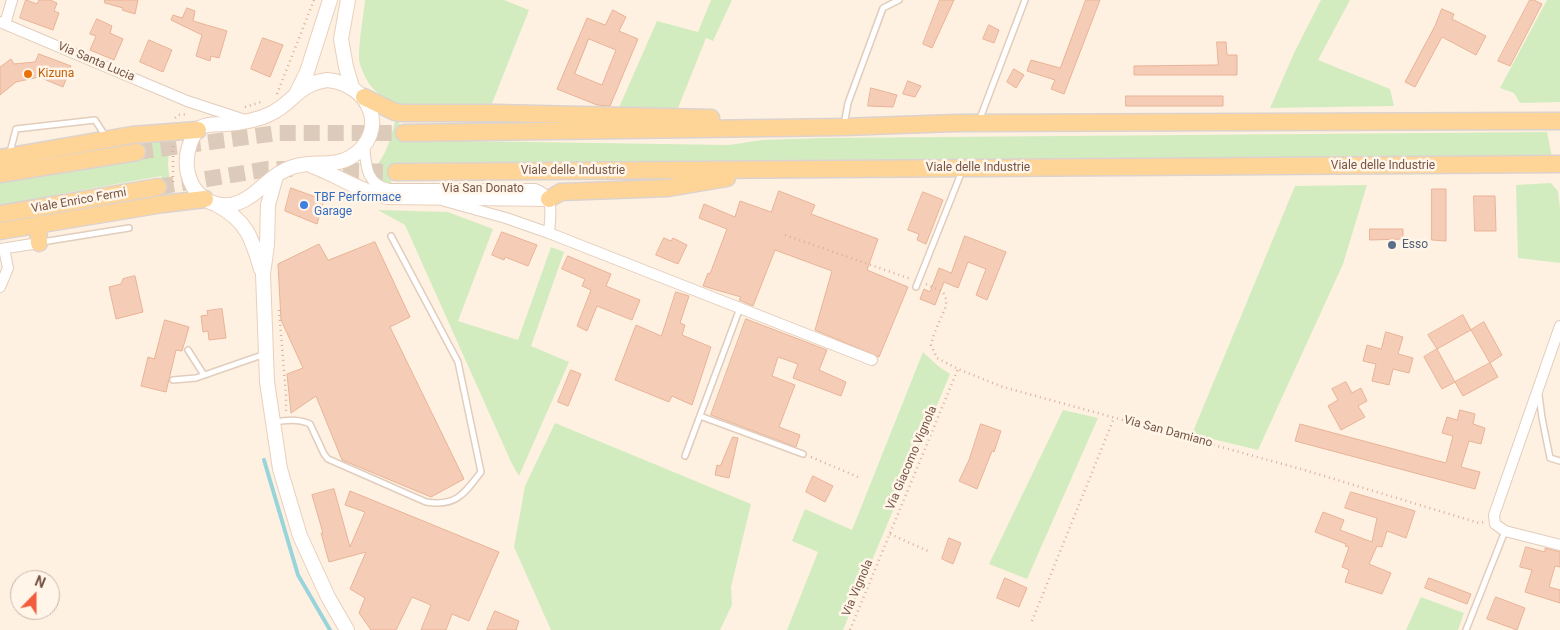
<!DOCTYPE html>
<style>
body{margin:0}
#map{position:relative;width:1560px;height:630px;overflow:hidden;background:#fef1e1;font-family:Roboto,sans-serif}
canvas{display:block}
.north{position:absolute;left:10px;top:570px;width:50px;height:50px;box-sizing:border-box;background:#fff5e9;border:1px solid #c9b5a8;border-radius:50%;rotate:22deg;font-size:14px;font-weight:700;line-height:20px;text-align:center;color:#775546}
.north::after{content:'';display:block;margin:auto;width:18px;height:22px;background:#f05e3e;clip-path:polygon(50% 0,100% 100%,50% 72%,0 100%)}
</style>
<div id="map">
<canvas width="1560" height="630"></canvas>
<div class="north">N</div>
</div>
<script>
const ctx = document.querySelector('canvas').getContext('2d');
ctx.lineJoin = 'round';
function paint(path, color) { ctx.fillStyle = color; ctx.fill(path, 'evenodd'); }
function strokePath(path, color, width, dash) { ctx.strokeStyle = color; ctx.lineWidth = width; ctx.lineCap = dash ? 'butt' : 'round'; ctx.setLineDash(dash || []); ctx.stroke(path); }
function label(font, color, halo, rows, align = 'center') {
  ctx.font = font + ' Roboto,sans-serif'; ctx.lineWidth = 5; ctx.setLineDash([]); ctx.textBaseline = 'middle'; ctx.strokeStyle = halo; ctx.fillStyle = color; for (const [text, x, y, turn = 0] of rows) {
    ctx.save(); ctx.translate(x, y); ctx.rotate((+turn || 0) * Math.PI / 180); ctx.textAlign = isNaN(turn) ? turn : align; if (halo) ctx.strokeText(text, 0, 0); ctx.fillText(text, 0, 0); ctx.restore();
  }
}
paint(new Path2D(`
 M 365,0 L 504,0 L 529,10 L 491,106 L 409,105 C 386,103 370,91 362,70 C 361,66 359,63 359,59 C 359,39 363,19 365,0 Z
 M 711,0 L 732,0 L 713,41 L 706,38 L 676,113 L 617,112 L 657,21 L 698,32 Z
 M 1321,0 L 1350,0 L 1318,60 L 1390,89 L 1394,106 L 1270,108 L 1295,51 Z
 M 1547,0 L 1560,0 L 1560,102 L 1520,103 L 1514,93 L 1500,88 Z
 M 396,118 L 399,119 L 400,140 L 729,145 L 762,140 L 821,138 L 1547,132 L 1552,157 C 1166,158 780,160 393,163 L 391,186 L 378,177 L 373,169 C 387,156 391,136 396,118 Z
 M 140,137 L 170,139 L 168,164 L 171,196 L 164,197 L 161,176 L 0,205 L 0,182 L 144,159 Z
 M 1551,183 L 1558,191 L 1560,208 L 1560,263 L 1518,258 L 1516,185 Z
 M 1367,185 L 1343,264 L 1258,450 L 1192,434 L 1295,186 Z
 M 378,210 L 448,212 L 493,229 L 458,321 L 518,340 L 551,247 L 564,252 L 531,346 L 569,362 L 519,476 L 512,464 L 405,225 Z
 M 923,352 L 938,366 L 950,374 L 843,630 L 787,630 L 818,552 L 792,541 L 805,509 L 852,530 Z
 M 1063,410 L 1098,418 L 1027,579 L 989,564 Z
 M 555,423 L 751,504 L 731,587 L 732,605 L 720,630 L 551,630 L 514,547 L 525,486 Z
 M 1421,597 L 1464,613 L 1458,630 L 1406,630 Z`), '#d3ecbf');
strokePath(new Path2D(`
 M 264,460 L 298,575 L 330,630`), '#9ad4db', 4);
const building = new Path2D(`
 M 26,0 L 37,4 L 39,0 L 50,0 L 57,3 L 54,11 L 59,13 L 53,30 L 20,18 Z
 M 105,0 L 138,0 L 135,14 L 122,10 L 123,8 L 105,3 Z
 M 940,0 L 954,0 L 932,48 L 923,44 Z
 M 1086,0 L 1100,0 L 1064,94 L 1051,89 L 1055,80 L 1027,71 L 1031,60 L 1060,68 Z
 M 1530,0 L 1534,0 L 1542,4 L 1510,66 L 1498,61 Z
 M 187,8 L 195,11 L 193,21 L 227,31 L 219,58 L 211,56 L 210,61 L 196,56 L 202,35 L 171,20 L 173,15 L 182,18 Z
 M 1442,9 L 1454,14 L 1452,19 L 1486,36 L 1476,55 L 1442,37 L 1415,87 L 1405,82 L 1435,26 Z
 M 613,10 L 626,17 L 619,31 L 638,39 L 610,106 L 597,105 L 557,89 L 587,18 L 605,25 ZM 589,39 L 616,50 L 602,85 L 575,74 Z
 M 97,19 L 112,26 L 110,33 L 123,39 L 114,60 L 90,50 L 96,36 L 90,34 Z
 M 989,25 L 999,30 L 994,43 L 983,39 Z
 M 263,38 L 283,45 L 270,77 L 251,69 Z
 M 149,40 L 172,50 L 163,72 L 140,62 Z
 M 1217,42 L 1226,42 L 1227,55 L 1237,55 L 1237,75 L 1134,75 L 1134,66 L 1218,65 Z
 M 39,54 L 71,66 L 63,87 L 39,77 L 16,82 L 0,95 L 0,67 L 11,59 L 14,64 L 35,62 Z
 M 1014,69 L 1024,75 L 1016,88 L 1007,82 Z
 M 908,81 L 921,86 L 915,97 L 903,94 Z
 M 871,88 L 897,95 L 893,107 L 868,106 Z
 M 1126,96 L 1223,96 L 1223,106 L 1126,106 Z
 M 291,188 L 324,200 L 317,224 L 285,211 Z
 M 1432,189 L 1446,189 L 1446,241 L 1432,240 Z
 M 779,191 L 815,205 L 811,214 L 878,239 L 867,270 L 908,287 L 879,357 L 815,330 L 832,271 L 775,250 L 753,306 L 739,300 L 741,297 L 703,286 L 708,273 L 710,274 L 727,229 L 699,218 L 704,204 L 735,217 L 740,201 L 771,212 Z
 M 923,192 L 943,200 L 926,244 L 917,240 L 919,234 L 908,230 Z
 M 1474,196 L 1495,196 L 1496,231 L 1475,231 Z
 M 1370,229 L 1403,229 L 1403,239 L 1370,240 Z
 M 502,232 L 537,245 L 528,266 L 505,257 L 504,260 L 492,255 Z
 M 965,236 L 1006,252 L 987,300 L 976,295 L 986,269 L 968,262 L 958,288 L 944,282 L 935,305 L 920,299 L 924,289 L 930,292 L 939,268 L 951,273 Z
 M 664,238 L 671,241 L 673,238 L 687,245 L 678,264 L 656,255 Z
 M 375,242 L 410,317 L 390,327 L 464,479 L 431,497 L 342,460 L 316,396 L 291,413 L 287,374 L 303,368 L 281,320 L 278,264 L 319,244 L 328,260 Z
 M 568,256 L 611,274 L 606,286 L 640,300 L 632,320 L 597,306 L 587,331 L 577,326 L 591,290 L 582,286 L 585,279 L 562,269 Z
 M 135,276 L 143,312 L 116,319 L 109,287 L 121,284 L 123,279 Z
 M 676,292 L 689,296 L 680,323 L 685,325 L 682,335 L 711,347 L 692,405 L 672,396 L 669,402 L 615,380 L 636,325 L 661,336 Z
 M 222,309 L 226,338 L 209,340 L 208,331 L 203,332 L 201,316 L 208,315 L 207,311 Z
 M 1463,315 L 1471,330 L 1437,349 L 1428,335 Z
 M 746,319 L 827,350 L 819,370 L 846,382 L 841,396 L 793,378 L 798,364 L 778,357 L 772,376 L 795,385 L 779,427 L 800,435 L 796,447 L 711,415 Z
 M 165,320 L 189,327 L 182,351 L 176,350 L 166,392 L 141,386 L 148,357 L 154,359 Z
 M 1484,322 L 1502,355 L 1490,363 L 1471,330 Z
 M 1386,332 L 1403,337 L 1398,354 L 1413,358 L 1409,373 L 1393,369 L 1389,385 L 1372,381 L 1376,364 L 1363,361 L 1367,345 L 1381,349 Z
 M 1437,349 L 1455,382 L 1442,389 L 1424,357 Z
 M 1490,363 L 1498,377 L 1463,396 L 1455,382 Z
 M 571,370 L 581,374 L 568,406 L 558,402 Z
 M 1346,382 L 1352,393 L 1361,388 L 1367,401 L 1358,406 L 1365,417 L 1341,430 L 1328,406 L 1338,400 L 1332,389 Z
 M 1460,410 L 1475,414 L 1473,424 L 1485,428 L 1481,444 L 1469,441 L 1461,467 L 1480,472 L 1475,489 L 1295,441 L 1300,424 L 1446,463 L 1453,436 L 1442,433 L 1447,417 L 1457,420 Z
 M 981,424 L 1001,431 L 994,452 L 992,451 L 977,489 L 959,481 L 969,460 Z
 M 733,437 L 738,438 L 729,478 L 715,475 L 717,465 L 720,466 Z
 M 813,476 L 833,486 L 825,502 L 806,492 Z
 M 334,489 L 350,547 L 365,512 L 345,505 L 350,491 L 499,552 L 469,621 L 452,614 L 446,630 L 421,630 L 431,605 L 412,597 L 396,630 L 371,630 L 359,613 L 365,598 L 350,589 L 366,552 L 329,562 L 321,533 L 323,533 L 312,495 Z
 M 1351,492 L 1415,511 L 1406,538 L 1387,531 L 1382,547 L 1377,546 L 1369,564 L 1391,573 L 1382,594 L 1345,582 L 1349,570 L 1342,567 L 1349,547 L 1345,546 L 1346,544 L 1315,532 L 1323,512 L 1344,520 L 1340,530 L 1372,542 L 1377,518 L 1345,508 Z
 M 949,538 L 961,543 L 953,564 L 942,559 Z
 M 1526,547 L 1545,552 L 1545,548 L 1560,552 L 1560,567 L 1555,566 L 1549,587 L 1560,590 L 1560,603 L 1525,592 L 1532,570 L 1520,567 Z
 M 1005,578 L 1027,588 L 1019,607 L 997,598 Z
 M 1429,578 L 1471,594 L 1467,604 L 1425,588 Z
 M 1496,597 L 1525,608 L 1517,630 L 1487,619 Z
 M 495,611 L 519,621 L 516,630 L 487,630 Z`);
paint(building, '#f5cdb7');
strokePath(building, '#e9b296', 1);
strokePath(new Path2D(`
 M 137,152 L 277,133 L 404,133
 M 319,170 L 396,172
 M 158,187 L 268,169 L 294,169`), '#dccaba', 16, [16, 8]);
const lane = new Path2D(`
 M 979,121 L 1025,0
 M 844,125 L 848,103 L 883,8 L 899,0
 M 10,152 L 16,129 L 95,120 L 106,137
 M 42,242 L 129,228
 M 916,287 L 962,171
 M 188,350 L 204,375
 M 173,380 L 196,378 L 265,354
 M 1539,395 L 1542,418 L 1550,458 L 1560,461
 M 700,416 L 803,454
 M 273,422 C 285,421 299,418 310,424 L 324,454 L 328,459 L 426,502 C 456,507 464,494 481,472 L 458,362 L 391,236
 M 685,456 L 740,308
 M 1466,630 L 1505,531`);
const street = new Path2D(`
 M 0,22 L 187,101 L 245,120
 M 5,24 L 12,0
 M 364,145 C 366,166 366,184 389,189 L 535,189 C 556,196 550,215 549,233
 M 445,201 L 506,218 L 549,233 L 872,360
 M 0,249 L 39,243
 M 0,287 L 8,268 L 4,249
 M 1560,326 L 1494,515 L 1495,524 L 1505,531 L 1560,545`);
const secondary = new Path2D(`
 M 348,0 L 341,39 L 346,67 L 352,87
 M 327,80 C 371,84 390,132 351,157 C 335,167 314,161 296,166 C 279,170 266,184 252,195 C 214,224 175,186 190,144 C 192,138 195,132 200,128 C 207,123 218,125 226,124 C 240,123 258,120 270,114 C 294,103 297,84 327,80 Z
 M 297,92 L 307,72 L 330,0
 M 312,166 C 337,175 361,192 387,197 L 549,199
 M 276,176 L 268,205 L 267,245 L 263,274 L 267,382 L 273,422 L 280,469 L 300,536 L 328,597 L 347,630
 M 217,205 C 246,220 252,238 261,269`);
const primary = new Path2D(`
 M 364,97 L 395,112 L 403,113 L 495,113 L 711,118
 M 404,133 L 843,127 L 955,123 L 1560,121
 M 0,158 L 132,135 L 198,130
 M 396,172 L 1560,164
 M 0,174 L 137,152
 M 549,199 L 561,192 L 668,188 L 727,178
 M 0,214 L 158,187
 M 38,224 L 39,243
 M 0,231 L 163,204 L 205,199`);
strokePath(lane, '#e2cdbc', 8);
strokePath(street, '#e2cdbc', 12);
strokePath(secondary, '#eacfbc', 16);
strokePath(primary, '#dcd3cf', 19);
strokePath(new Path2D(`
 M 277,94 L 314,0
 M 245,107 L 264,101
 M 175,118 L 178,115 L 188,114
 M 173,146 L 173,185
 M 785,235 L 911,279
 M 926,284 L 943,292 L 946,299 L 946,306 L 934,334 L 931,345 L 937,358 L 958,369 L 1003,387 L 1301,469 L 1479,523 L 1484,522
 M 279,310 L 286,395 L 286,414
 M 811,457 L 858,477
 M 890,534 L 928,551
 M 1032,621 L 1114,418
 M 850,630 L 958,369`), '#dab09a', 2.5, [1, 4]);
strokePath(lane, '#fff', 5);
strokePath(street, '#fff', 10);
strokePath(secondary, '#fff', 14);
strokePath(primary, '#ffd497', 16);
for (const [x, y, r, color] of [
 [28,74,5,"#e8710a"],
 [304,205,5,"#3f7fe0"],
 [1392,245,5,"#5c6f8a"]
]) { const dot = new Path2D(); dot.arc(x, y, r, 0, 2 * Math.PI); ctx.fillStyle = color; ctx.fill(dot); strokePath(dot, '#fff5e9', 2); }
label('12px', '#775546', '#fff5e9', [
 ["Via Santa Lucia",96,62,23],
 ["Viale delle Industrie",1383,166],
 ["Viale delle Industrie",978,168],
 ["Viale delle Industrie",573,171],
 ["Via San Donato",483,189],
 ["Viale Enrico Fermi",79,201,-10],
 ["Via San Damiano",1168,432,15],
 ["Via Giacomo Vignola",912,458,-67],
 ["Via Vignola",858,588,-67]
]);
label('12px', '#c56008', '#fff5e9', [
 ["Kizuna",38,74]
], 'left');
label('12px', '#366cbe', '#fff5e9', [
 ["TBF Performace",314,198],
 ["Garage",314,212]
], 'left');
label('12px', '#4e5e75', '#fff5e9', [
 ["Esso",1402,245]
], 'left');
</script>
